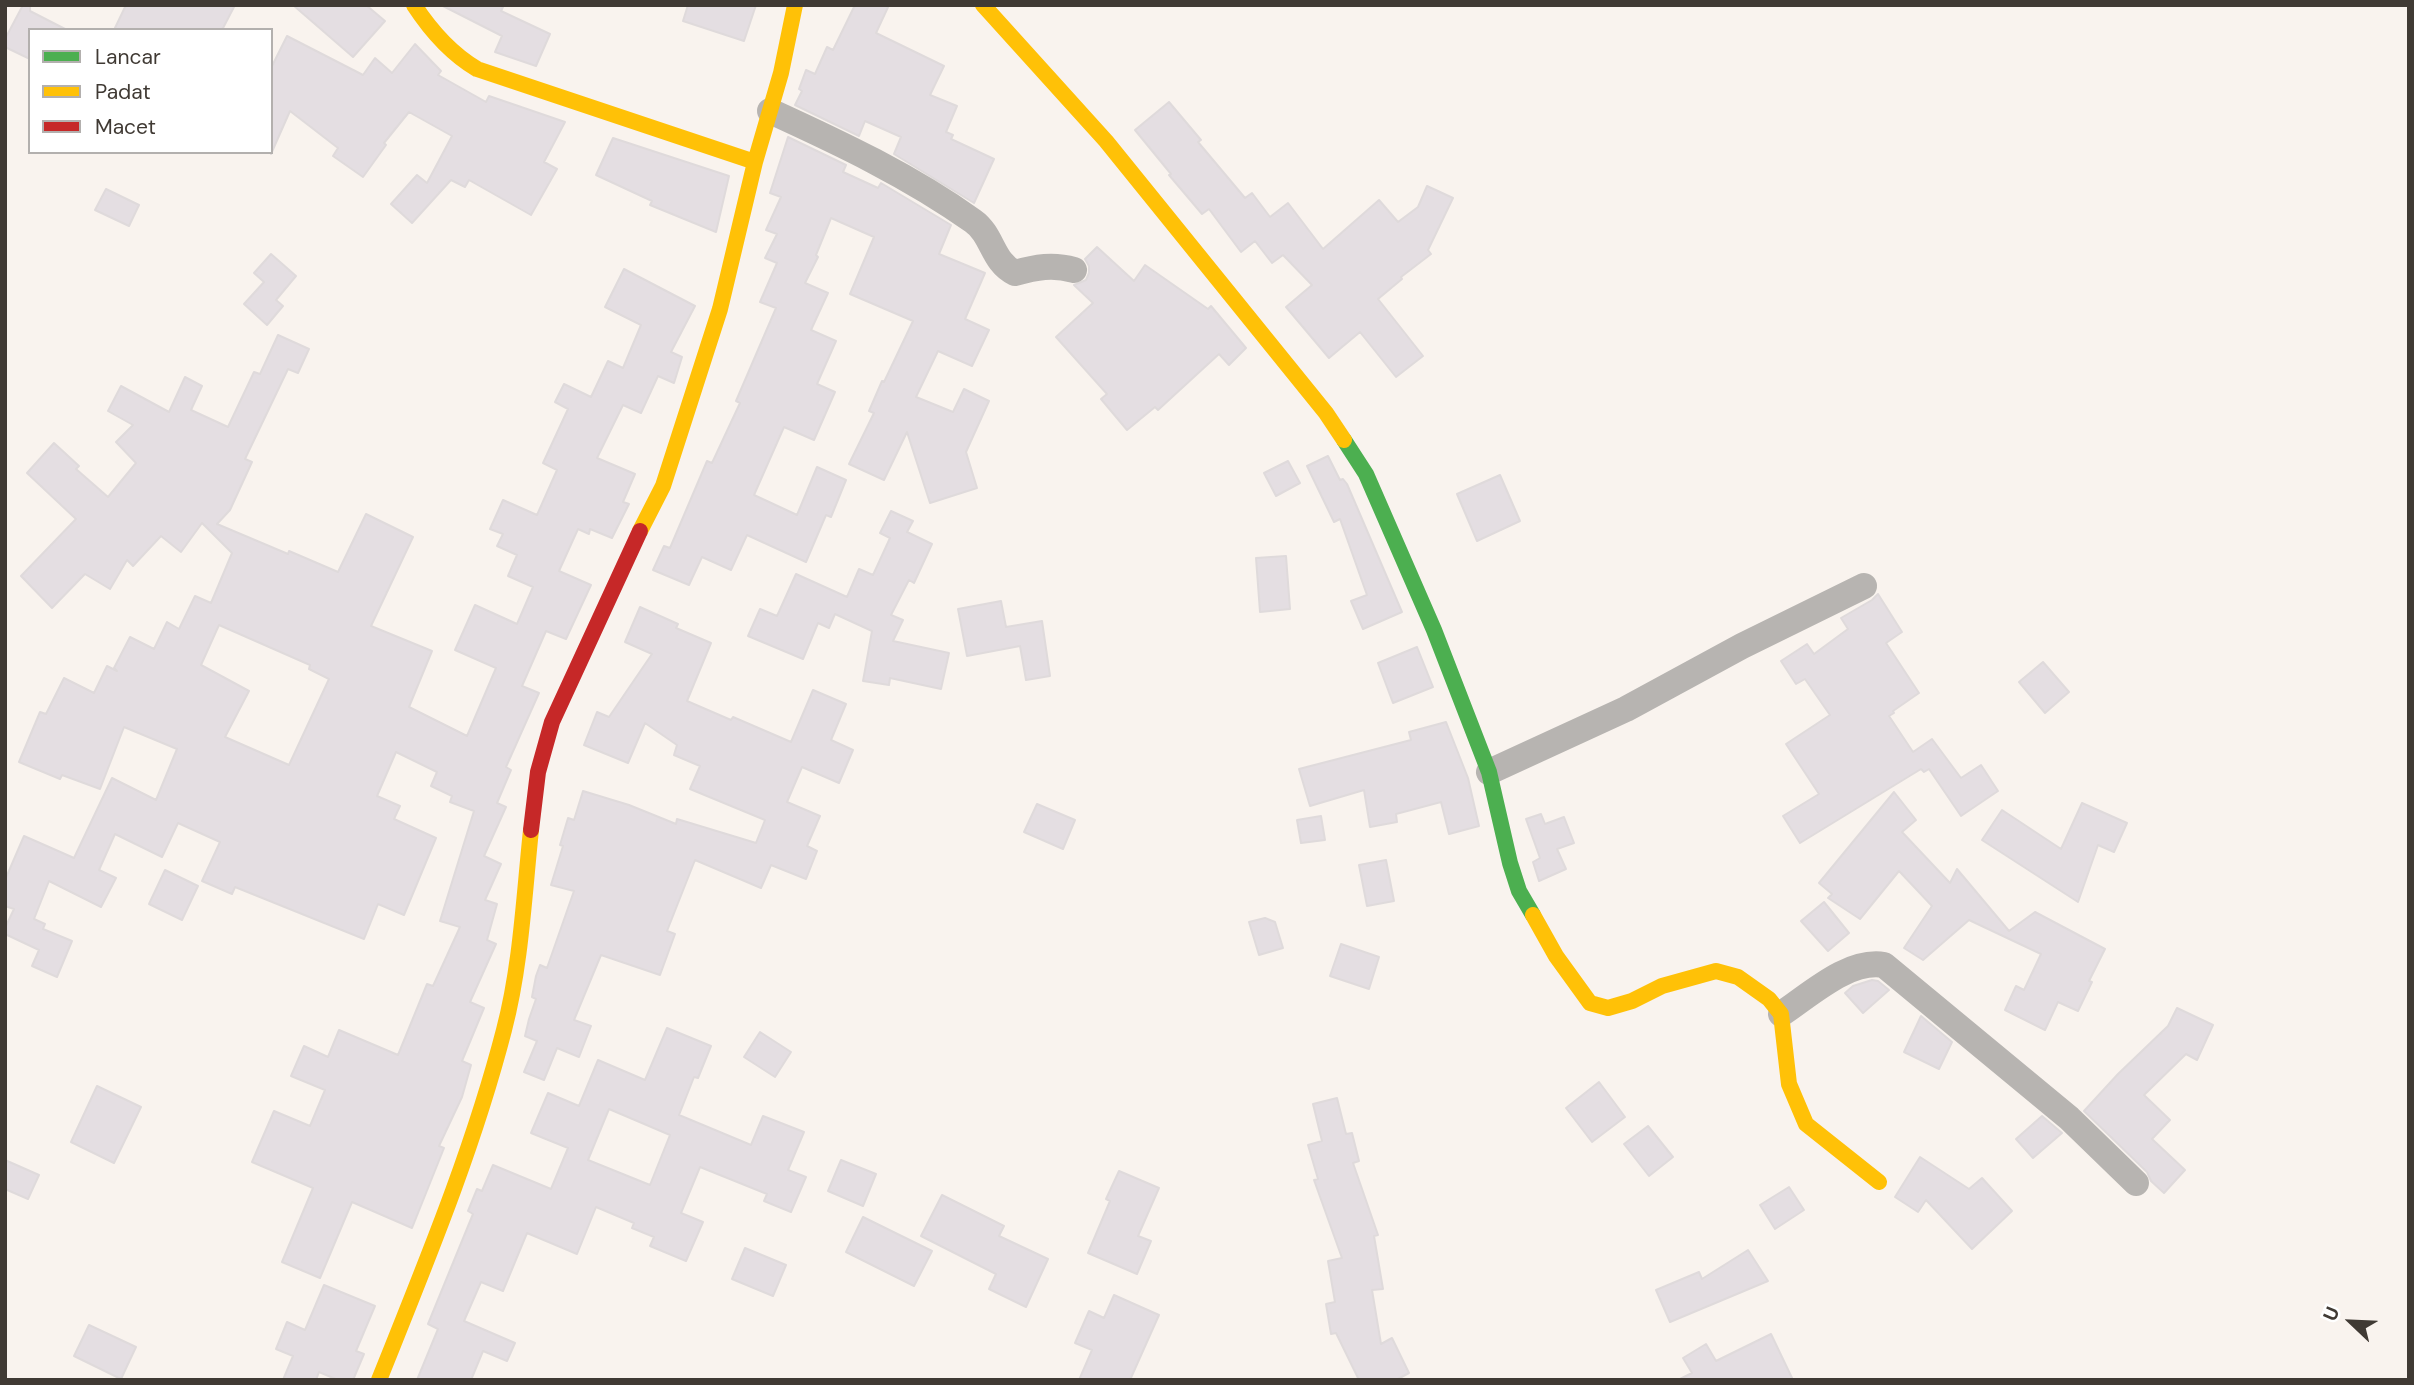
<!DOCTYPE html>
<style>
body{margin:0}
#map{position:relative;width:2414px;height:1385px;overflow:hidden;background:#f9f3ee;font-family:"DM Sans",sans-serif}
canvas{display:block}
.frame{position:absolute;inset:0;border:7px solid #403a34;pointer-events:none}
.legend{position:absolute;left:28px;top:28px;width:245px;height:126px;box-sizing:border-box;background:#fff;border:2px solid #b3b0ae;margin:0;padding:9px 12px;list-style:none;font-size:21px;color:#403a34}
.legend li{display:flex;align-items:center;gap:14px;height:35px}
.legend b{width:35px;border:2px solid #b3b0ae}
.north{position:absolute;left:2316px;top:1287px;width:70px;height:70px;-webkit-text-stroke:5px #fff;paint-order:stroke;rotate:293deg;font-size:19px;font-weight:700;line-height:28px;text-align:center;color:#403a34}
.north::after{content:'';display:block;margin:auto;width:24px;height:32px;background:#403a34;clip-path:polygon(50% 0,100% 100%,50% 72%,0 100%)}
</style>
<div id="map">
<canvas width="2414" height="1385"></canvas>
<div class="frame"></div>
<ul class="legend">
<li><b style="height:9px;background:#4caf50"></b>Lancar</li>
<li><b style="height:9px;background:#ffc107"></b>Padat</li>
<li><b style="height:9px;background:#c62828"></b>Macet</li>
</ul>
<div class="north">U</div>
</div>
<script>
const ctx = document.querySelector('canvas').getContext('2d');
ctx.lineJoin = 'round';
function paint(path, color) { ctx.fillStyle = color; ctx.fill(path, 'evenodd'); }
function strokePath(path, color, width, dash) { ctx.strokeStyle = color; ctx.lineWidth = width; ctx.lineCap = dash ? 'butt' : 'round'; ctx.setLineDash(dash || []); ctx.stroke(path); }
const building = new Path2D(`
 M 23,5 L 30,5 L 30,11 L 67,30 L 30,30 L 30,59 L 5,47 L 5,39 Z
 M 126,5 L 235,5 L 222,30 L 114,30 Z
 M 293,5 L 366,5 L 385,21 L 353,57 Z
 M 441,5 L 504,5 L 501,11 L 550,34 L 536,66 L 495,52 L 502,36 Z
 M 688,5 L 756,5 L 744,41 L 683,21 Z
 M 855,5 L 889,5 L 876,33 L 944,66 L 930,95 L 957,106 L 946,132 L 953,135 L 951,139 L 994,159 L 974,203 L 894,154 L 901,137 L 865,121 L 859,136 L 795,105 L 802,91 L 799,89 L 806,70 L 815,74 L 827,47 L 833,50 Z
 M 287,36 L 363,75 L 375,58 L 392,73 L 415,44 L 441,71 L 438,75 L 486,102 L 489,96 L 565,122 L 544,162 L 557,169 L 531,215 L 469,180 L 465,187 L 451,180 L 412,223 L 391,204 L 417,175 L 427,183 L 452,136 L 409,112 L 384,143 L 386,145 L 363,177 L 333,156 L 338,148 L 290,111 L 271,154 L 271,68 Z
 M 1169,102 L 1201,140 L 1198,142 L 1245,198 L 1252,193 L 1270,217 L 1288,203 L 1323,249 L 1379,200 L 1398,222 L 1418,207 L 1427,186 L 1453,198 L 1428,250 L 1431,254 L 1401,277 L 1402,279 L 1378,299 L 1423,356 L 1396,377 L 1360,332 L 1329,358 L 1286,307 L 1312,285 L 1283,255 L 1272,263 L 1255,241 L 1241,252 L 1209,209 L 1202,214 L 1169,175 L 1171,174 L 1135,130 Z
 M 788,137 L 846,165 L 843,172 L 878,188 L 881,183 L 951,225 L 939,254 L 985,273 L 965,319 L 989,330 L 972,366 L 938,351 L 916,397 L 953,412 L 964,389 L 989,401 L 966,452 L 977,488 L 930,503 L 907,432 L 884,480 L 849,464 L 874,413 L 869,411 L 882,381 L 884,382 L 913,321 L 850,294 L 874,237 L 831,218 L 816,255 L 818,257 L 805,283 L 828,293 L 811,330 L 836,341 L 817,384 L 835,392 L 814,440 L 784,427 L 754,495 L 797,515 L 817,467 L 846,480 L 831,517 L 826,515 L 806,562 L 747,535 L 731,570 L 702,557 L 689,585 L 653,570 L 664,546 L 670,548 L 707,461 L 712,463 L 740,403 L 736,401 L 776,308 L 760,302 L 777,263 L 765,258 L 777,234 L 766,230 L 781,197 L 770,193 Z
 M 613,138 L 729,176 L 716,232 L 650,205 L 652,201 L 596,175 Z
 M 106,189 L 139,205 L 129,226 L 95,210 Z
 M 1097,247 L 1134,281 L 1145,265 L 1208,309 L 1211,306 L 1246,348 L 1229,365 L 1219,354 L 1158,410 L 1155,407 L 1127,430 L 1101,399 L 1107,394 L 1056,337 L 1093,303 L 1074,285 L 1086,280 L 1089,273 L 1089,266 L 1085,259 Z
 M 271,254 L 296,276 L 276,300 L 283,306 L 267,325 L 244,304 L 264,282 L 254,273 Z
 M 624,269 L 695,306 L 671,352 L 682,357 L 674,383 L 658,376 L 641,413 L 623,405 L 597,458 L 635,474 L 623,502 L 629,504 L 612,538 L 590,529 L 589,534 L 578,529 L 559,571 L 591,585 L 566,639 L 546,631 L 522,686 L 539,693 L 506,767 L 511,770 L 497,803 L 506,807 L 484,856 L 501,864 L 485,900 L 497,904 L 487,940 L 496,944 L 470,1002 L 484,1008 L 462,1061 L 471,1065 L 462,1097 L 439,1146 L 444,1148 L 412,1228 L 352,1202 L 320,1278 L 282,1262 L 313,1188 L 252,1162 L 274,1111 L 310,1126 L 325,1090 L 291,1076 L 304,1046 L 328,1057 L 339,1030 L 398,1055 L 427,984 L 433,986 L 460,927 L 440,921 L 474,811 L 450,802 L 452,796 L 431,786 L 437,772 L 396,752 L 377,796 L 400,806 L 394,819 L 436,838 L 404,915 L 378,904 L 364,939 L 235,887 L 232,894 L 202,881 L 220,842 L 178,823 L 162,857 L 115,834 L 99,870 L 116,878 L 101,907 L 49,881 L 34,919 L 45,924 L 43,929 L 72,941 L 57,977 L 32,966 L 39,950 L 5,934 L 5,928 L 14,909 L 5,906 L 5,880 L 24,836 L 74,858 L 112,778 L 156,800 L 177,749 L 124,727 L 100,789 L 62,775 L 60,779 L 19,762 L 40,712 L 46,714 L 64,678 L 94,693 L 107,666 L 117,671 L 114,668 L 130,637 L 154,649 L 167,622 L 179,629 L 195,596 L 211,603 L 232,553 L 202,523 L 181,552 L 161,536 L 133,566 L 127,560 L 110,589 L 85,574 L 52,608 L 21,576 L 76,519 L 27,473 L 54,443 L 79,466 L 76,469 L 108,497 L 136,463 L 116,442 L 133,425 L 108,411 L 121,386 L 169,412 L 185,377 L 202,386 L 191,410 L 228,427 L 254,372 L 260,374 L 278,335 L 309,349 L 298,373 L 288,369 L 245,459 L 252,462 L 230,510 L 217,524 L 288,554 L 289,551 L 338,572 L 366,514 L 413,537 L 371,626 L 432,651 L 409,707 L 467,736 L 496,668 L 455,650 L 475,605 L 517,624 L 533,587 L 508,576 L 517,555 L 497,546 L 503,534 L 490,529 L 503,500 L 537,515 L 557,470 L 543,463 L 568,409 L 555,402 L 564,384 L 591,397 L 608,361 L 623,368 L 641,325 L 605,307 ZM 219,625 L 310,665 L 309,669 L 329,679 L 289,765 L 225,737 L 249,691 L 201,665 Z
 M 1328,456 L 1340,480 L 1343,479 L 1347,484 L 1402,612 L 1363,629 L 1351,601 L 1367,595 L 1340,519 L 1334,522 L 1307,466 Z
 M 1288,461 L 1300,483 L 1276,496 L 1264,473 Z
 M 1500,475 L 1520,521 L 1477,541 L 1457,494 Z
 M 891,511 L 913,521 L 907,532 L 932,544 L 914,583 L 909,580 L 891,615 L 903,620 L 893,641 L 949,653 L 941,689 L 890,678 L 889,685 L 863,681 L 872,631 L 835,614 L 829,628 L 818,623 L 803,659 L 748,636 L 760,609 L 777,616 L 796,574 L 847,597 L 859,569 L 873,575 L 890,538 L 880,533 Z
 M 1286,556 L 1290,609 L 1260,612 L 1256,558 Z
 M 1878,594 L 1902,632 L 1886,643 L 1919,693 L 1893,711 L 1894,713 L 1889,716 L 1913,752 L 1932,739 L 1961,778 L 1981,765 L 1998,791 L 1961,816 L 1929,769 L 1924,772 L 1921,769 L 1800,843 L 1783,816 L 1819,794 L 1786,744 L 1830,715 L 1805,679 L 1796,684 L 1781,661 L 1807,644 L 1814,654 L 1848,629 L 1841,618 L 1872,600 Z
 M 1001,601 L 1006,627 L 1042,621 L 1050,676 L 1026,680 L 1020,646 L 967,656 L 958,609 Z
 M 640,607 L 678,624 L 676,628 L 711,643 L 687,701 L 731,720 L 733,717 L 791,742 L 813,690 L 846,704 L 831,740 L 853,750 L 839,783 L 802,767 L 787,802 L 820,816 L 807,846 L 817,851 L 806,879 L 771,865 L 761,888 L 695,860 L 667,931 L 675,934 L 660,975 L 601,955 L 574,1020 L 591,1026 L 579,1057 L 557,1048 L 544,1080 L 524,1072 L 537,1041 L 525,1036 L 529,1019 L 536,999 L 532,997 L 536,976 L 540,965 L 547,968 L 574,891 L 551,885 L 563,846 L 560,845 L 568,818 L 574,820 L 583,791 L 629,805 L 676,824 L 677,819 L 756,843 L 765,820 L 690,789 L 700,766 L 674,755 L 677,745 L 645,723 L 628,763 L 584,745 L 597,712 L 609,717 L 652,654 L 625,642 Z
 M 1417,647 L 1433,687 L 1393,703 L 1378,663 Z
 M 2043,662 L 2069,692 L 2045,713 L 2019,682 Z
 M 1446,722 L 1468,778 L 1479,826 L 1449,834 L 1441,802 L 1396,814 L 1397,822 L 1370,827 L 1364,790 L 1310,806 L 1299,769 L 1411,740 L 1409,732 Z
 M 1894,792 L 1916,820 L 1902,832 L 1950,883 L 1957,869 L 2009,931 L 2035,912 L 2105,949 L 2089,981 L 2092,982 L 2078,1011 L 2058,1002 L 2045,1030 L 2005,1010 L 2016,986 L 2024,990 L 2041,954 L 1969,920 L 1923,960 L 1904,948 L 1932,906 L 1899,871 L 1860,919 L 1828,898 L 1832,894 L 1819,883 Z
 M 2082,803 L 2127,823 L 2114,852 L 2098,845 L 2078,902 L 1982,840 L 2002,810 L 2061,849 Z
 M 1037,804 L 1075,820 L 1063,849 L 1024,832 Z
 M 1541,814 L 1545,824 L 1564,817 L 1574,843 L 1557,849 L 1566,869 L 1539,881 L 1533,862 L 1540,858 L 1526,819 Z
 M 1321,816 L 1325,840 L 1301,843 L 1297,820 Z
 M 1386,860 L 1394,901 L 1367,906 L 1359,865 Z
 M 165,870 L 198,886 L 182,920 L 149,904 Z
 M 1824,902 L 1849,933 L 1828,951 L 1801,921 Z
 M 1265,918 L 1275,922 L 1283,948 L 1259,955 L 1249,922 Z
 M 1341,944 L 1379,957 L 1369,989 L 1330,976 Z
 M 1872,980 L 1878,981 L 1889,990 L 1863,1013 L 1845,993 L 1853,986 Z
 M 2177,1008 L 2213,1025 L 2197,1060 L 2186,1054 L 2144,1095 L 2170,1120 L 2152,1139 L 2185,1170 L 2164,1193 L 2151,1181 L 2147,1172 L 2084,1111 L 2118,1074 L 2168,1026 Z
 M 1921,1016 L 1952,1042 L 1939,1069 L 1904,1052 Z
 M 667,1028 L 711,1046 L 698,1078 L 694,1077 L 679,1115 L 751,1145 L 763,1116 L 804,1132 L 788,1170 L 806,1177 L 791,1212 L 764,1201 L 767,1194 L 700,1167 L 681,1213 L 703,1222 L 686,1261 L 650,1246 L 654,1237 L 632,1228 L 634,1223 L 596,1207 L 577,1254 L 527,1233 L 503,1291 L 481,1282 L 464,1321 L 515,1343 L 507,1361 L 483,1351 L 471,1380 L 417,1380 L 438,1329 L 428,1324 L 473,1214 L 468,1211 L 477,1189 L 482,1191 L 493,1165 L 551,1189 L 568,1148 L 531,1133 L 548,1093 L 579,1106 L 598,1060 L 645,1080 ZM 609,1109 L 670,1135 L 650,1185 L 588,1160 Z
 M 760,1032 L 791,1052 L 775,1077 L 744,1057 Z
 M 1599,1082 L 1625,1117 L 1592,1142 L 1566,1108 Z
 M 97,1086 L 141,1107 L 114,1163 L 71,1142 Z
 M 1337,1098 L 1346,1134 L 1352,1133 L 1359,1161 L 1353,1163 L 1378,1235 L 1374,1236 L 1383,1289 L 1372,1290 L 1381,1344 L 1392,1338 L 1409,1373 L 1396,1380 L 1359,1380 L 1336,1333 L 1331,1334 L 1326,1304 L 1335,1302 L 1328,1261 L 1342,1258 L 1314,1180 L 1318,1179 L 1308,1145 L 1322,1141 L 1313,1104 Z
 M 2042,1116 L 2062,1133 L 2033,1158 L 2016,1139 Z
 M 1648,1126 L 1673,1157 L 1649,1176 L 1624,1144 Z
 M 1920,1157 L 1969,1189 L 1982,1178 L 2012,1211 L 1972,1249 L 1926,1200 L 1918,1212 L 1895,1197 Z
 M 5,1160 L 39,1175 L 28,1199 L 5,1189 Z
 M 841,1160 L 876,1174 L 863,1206 L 828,1191 Z
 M 1119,1171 L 1159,1188 L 1138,1236 L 1151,1241 L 1137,1274 L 1088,1253 L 1110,1201 L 1106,1199 Z
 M 1789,1187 L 1804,1210 L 1775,1229 L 1760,1205 Z
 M 942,1195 L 1004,1226 L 999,1236 L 1048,1259 L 1026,1307 L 989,1289 L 996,1274 L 921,1236 Z
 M 863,1217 L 932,1251 L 914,1286 L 846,1252 Z
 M 745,1248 L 786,1265 L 773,1296 L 732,1279 Z
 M 1748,1250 L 1768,1281 L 1670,1322 L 1656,1290 L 1699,1272 L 1702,1279 Z
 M 324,1285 L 375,1306 L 356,1351 L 364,1354 L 353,1380 L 338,1380 L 319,1372 L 316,1380 L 283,1380 L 293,1356 L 276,1349 L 287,1322 L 305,1330 Z
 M 1114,1295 L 1159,1315 L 1130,1380 L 1079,1380 L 1092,1350 L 1075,1343 L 1089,1311 L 1104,1318 Z
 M 89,1325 L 136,1347 L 121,1379 L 74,1356 Z
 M 1771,1334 L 1793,1380 L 1678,1380 L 1692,1373 L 1683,1358 L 1706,1344 L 1716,1361 Z`);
paint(building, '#e4dee2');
strokePath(building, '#dfdadb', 2);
strokePath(new Path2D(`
 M 770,111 C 840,143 910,176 973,221 C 993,235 992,262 1015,273 C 1036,267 1053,264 1074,270
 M 1489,772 L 1626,709 L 1742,646 L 1864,586
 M 1781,1014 C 1810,995 1848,959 1884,965 L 2069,1118 L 2136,1183`), '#b7b4b1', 26);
strokePath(new Path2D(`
 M 1344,440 L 1366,474 L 1434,630 L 1489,772 L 1510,863 L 1519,891 L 1533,915`), '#4caf50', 16);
strokePath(new Path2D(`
 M 414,5 C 431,31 450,53 477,69 L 755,162
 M 983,5 L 1106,141 L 1326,413 L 1344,440
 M 640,531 L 663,486 L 720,309 L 755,162 L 781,73 L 795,5
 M 1533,915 L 1556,956 L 1590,1003 L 1608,1008 L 1632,1001 L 1662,986 L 1716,971 L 1738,977 L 1769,999 L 1781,1014 L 1789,1084 L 1806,1124 L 1879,1182
 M 379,1380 C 425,1265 473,1150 504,1030 C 521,965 524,896 531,830`), '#ffc107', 16);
strokePath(new Path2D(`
 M 531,830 L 538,772 L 552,722 L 640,531`), '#c62828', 16);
</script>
